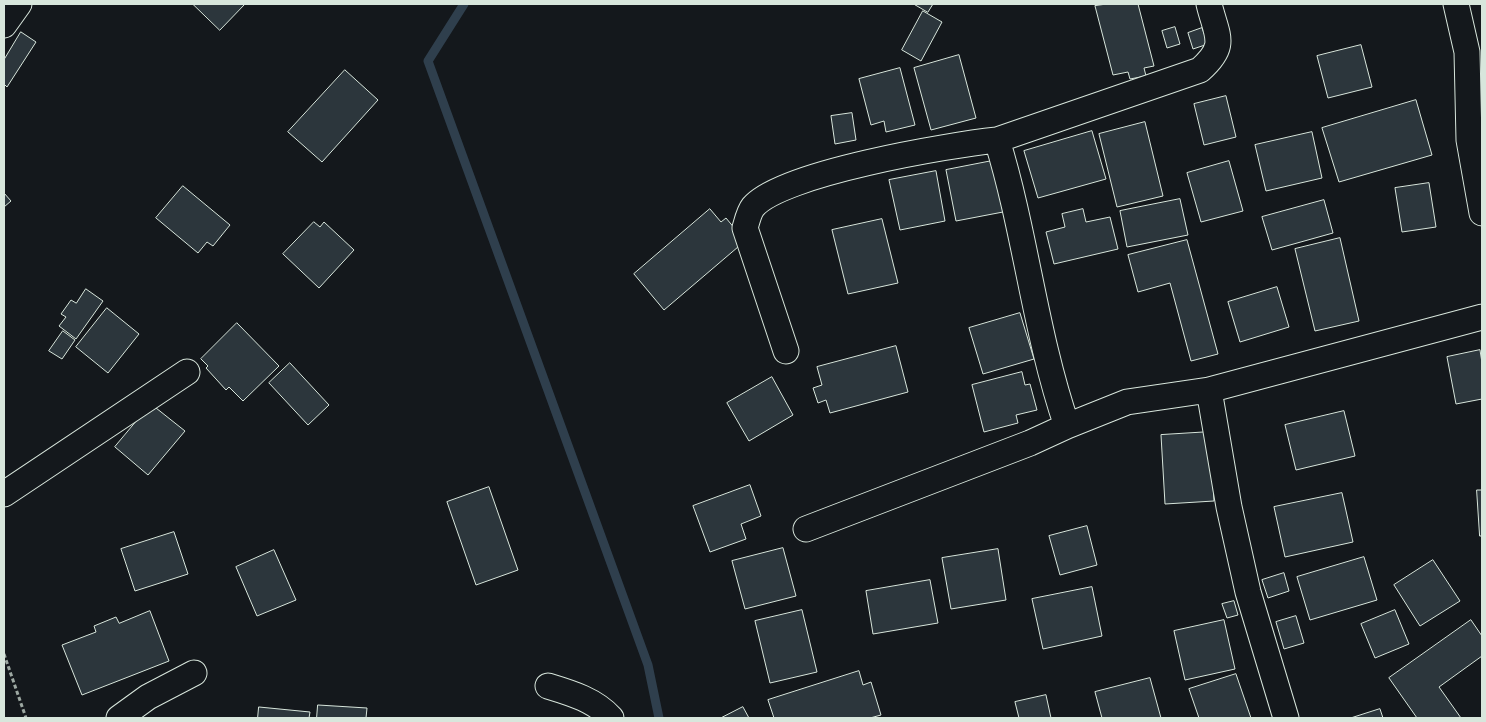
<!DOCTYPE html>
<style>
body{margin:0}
#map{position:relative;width:1486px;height:722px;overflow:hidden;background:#14181c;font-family:Helvetica,sans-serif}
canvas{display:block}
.frame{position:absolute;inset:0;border:5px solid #d8e6dc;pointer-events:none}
</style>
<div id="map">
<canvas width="1486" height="722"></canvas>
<div class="frame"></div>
</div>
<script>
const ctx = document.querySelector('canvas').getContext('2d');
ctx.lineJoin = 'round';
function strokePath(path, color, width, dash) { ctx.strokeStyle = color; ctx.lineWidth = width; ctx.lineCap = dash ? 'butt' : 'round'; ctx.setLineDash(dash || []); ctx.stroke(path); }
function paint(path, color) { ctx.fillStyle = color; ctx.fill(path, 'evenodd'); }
strokePath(new Path2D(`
 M 464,4 L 428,61 L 648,665 L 659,718`), '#2f3f4d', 9);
const building = new Path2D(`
 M 193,4 L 245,4 L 220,30 Z
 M 914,4 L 933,4 L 928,12 Z
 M 1107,4 L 1138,4 L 1154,66 L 1144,68 L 1146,76 L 1130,79 L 1128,72 L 1113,75 L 1095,6 Z
 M 923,11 L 942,22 L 921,61 L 902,50 Z
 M 1175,27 L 1180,44 L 1167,48 L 1162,31 Z
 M 1202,28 L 1208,44 L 1193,49 L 1188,33 Z
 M 21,32 L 36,42 L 7,87 L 4,84 L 4,60 Z
 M 1361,45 L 1372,87 L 1328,98 L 1317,56 Z
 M 959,55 L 976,118 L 931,130 L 914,68 Z
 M 900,68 L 915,125 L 886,132 L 884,121 L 871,125 L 859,79 Z
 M 345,70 L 378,100 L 322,162 L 288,132 Z
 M 1226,96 L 1236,137 L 1204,145 L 1194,104 Z
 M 1416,100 L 1432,155 L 1339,182 L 1322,128 Z
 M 852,113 L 856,140 L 835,144 L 831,116 Z
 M 1145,122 L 1163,196 L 1117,207 L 1099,134 Z
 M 1092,131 L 1106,179 L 1038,198 L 1024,151 Z
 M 1312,132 L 1322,178 L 1266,191 L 1255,145 Z
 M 992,161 L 1003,212 L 956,221 L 946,170 Z
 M 1229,161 L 1243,211 L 1201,222 L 1187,173 Z
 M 936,171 L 945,221 L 900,230 L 889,180 Z
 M 1429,183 L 1436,227 L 1402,232 L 1395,188 Z
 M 183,186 L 230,225 L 213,246 L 207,242 L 198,253 L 156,218 Z
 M 4,193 L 11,201 L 4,207 Z
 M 1180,199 L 1188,235 L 1127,247 L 1120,211 Z
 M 1324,200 L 1333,233 L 1272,250 L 1262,217 Z
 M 710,209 L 721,222 L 726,218 L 745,241 L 664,310 L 634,274 Z
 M 1083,209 L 1086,222 L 1110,217 L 1118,249 L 1054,264 L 1046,232 L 1065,227 L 1062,214 Z
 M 882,219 L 898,283 L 848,294 L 832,230 Z
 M 314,222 L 320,227 L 324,222 L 354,250 L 319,288 L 283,254 Z
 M 1340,238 L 1359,321 L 1315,331 L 1295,249 Z
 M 1187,240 L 1218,354 L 1191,361 L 1170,283 L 1138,292 L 1128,255 Z
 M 1277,287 L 1289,327 L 1240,342 L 1228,302 Z
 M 86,289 L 103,301 L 76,339 L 59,326 L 66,317 L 61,314 L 71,300 L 76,303 Z
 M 107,308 L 139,334 L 108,373 L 76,347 Z
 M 1020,313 L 1034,359 L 983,374 L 969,328 Z
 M 237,323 L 279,366 L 243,401 L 229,387 L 226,390 L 206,368 L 208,366 L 201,359 Z
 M 63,331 L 75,340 L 62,359 L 49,351 Z
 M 896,346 L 908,392 L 830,413 L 826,400 L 818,403 L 813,388 L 822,385 L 817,367 Z
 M 1480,350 L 1482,363 L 1482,399 L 1456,404 L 1447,357 Z
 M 290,363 L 329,405 L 308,425 L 269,383 Z
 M 1022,372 L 1025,385 L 1030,384 L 1037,410 L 1016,415 L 1018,423 L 984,432 L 972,385 Z
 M 772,377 L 793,415 L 749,441 L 727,403 Z
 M 151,404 L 185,431 L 148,475 L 115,447 Z
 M 1344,411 L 1355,456 L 1296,470 L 1285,425 Z
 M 1210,432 L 1214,501 L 1165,504 L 1161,435 Z
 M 750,485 L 761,516 L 741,524 L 746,539 L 710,552 L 693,506 Z
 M 489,487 L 518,570 L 476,585 L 447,502 Z
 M 1477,490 L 1482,490 L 1482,536 L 1480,536 Z
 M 1342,493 L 1353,542 L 1285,557 L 1274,507 Z
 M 1087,526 L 1097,565 L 1060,575 L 1049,536 Z
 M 174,532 L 188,574 L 135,591 L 121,549 Z
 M 783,548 L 796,596 L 745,609 L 732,561 Z
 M 998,549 L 1006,600 L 951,609 L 942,558 Z
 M 274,550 L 296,600 L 257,616 L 236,567 Z
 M 1364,557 L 1377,600 L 1310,620 L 1297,577 Z
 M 1433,560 L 1460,601 L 1420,626 L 1394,585 Z
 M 1284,573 L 1289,591 L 1268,598 L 1262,580 Z
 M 930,580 L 938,623 L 873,634 L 866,591 Z
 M 1092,587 L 1102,636 L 1043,649 L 1032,599 Z
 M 1234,601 L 1238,615 L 1227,618 L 1222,604 Z
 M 802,610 L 817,672 L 770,683 L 755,621 Z
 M 1395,610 L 1409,644 L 1375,658 L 1361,624 Z
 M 150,611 L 169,661 L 82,695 L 62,645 L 96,632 L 94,626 L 116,617 L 119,623 Z
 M 1296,616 L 1304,643 L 1284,649 L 1276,622 Z
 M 1224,620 L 1235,669 L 1185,680 L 1174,631 Z
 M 1471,620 L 1482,636 L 1482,656 L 1439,687 L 1461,718 L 1417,718 L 1389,678 Z
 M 859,671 L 863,685 L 871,682 L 881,715 L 870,718 L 774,718 L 768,700 Z
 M 1236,674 L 1251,718 L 1199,718 L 1189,689 Z
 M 1150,678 L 1161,718 L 1102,718 L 1095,692 Z
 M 1046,695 L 1051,718 L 1019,718 L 1015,702 Z
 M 318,705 L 367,708 L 366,718 L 317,718 Z
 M 259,707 L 310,712 L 309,718 L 258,718 Z
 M 743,707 L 749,718 L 721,718 Z
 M 1380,709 L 1383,718 L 1351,718 Z`);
paint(building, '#2c363c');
strokePath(building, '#d8e6dc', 1);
const street = new Path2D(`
 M 1456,4 L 1467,52 L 1469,140 L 1482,213
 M 4,25 L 19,4
 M 997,140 L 1200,70 C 1228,45 1217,37 1209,4
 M 786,351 L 745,228 C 747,221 749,212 753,207 C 781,173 950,145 997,140 C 1026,234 1035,333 1067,426 L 1127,402 L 1209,390 L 1482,317
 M 1209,390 L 1229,507 L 1248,592 L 1286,718
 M 4,494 L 187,372
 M 806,529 L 1030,443 L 1067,426
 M 548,686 C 571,693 595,700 611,718
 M 119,718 L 148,697 L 194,673`);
strokePath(street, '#d8e6dc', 27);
strokePath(new Path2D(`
 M 4,654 L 26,718`), '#9da8a2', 3, [4, 2.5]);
strokePath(street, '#14181c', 25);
</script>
